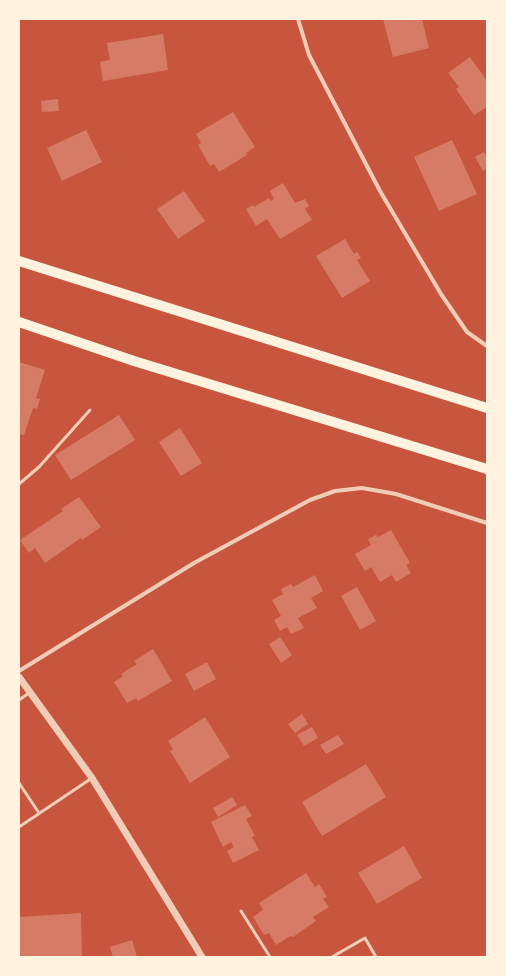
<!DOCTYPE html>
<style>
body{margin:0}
#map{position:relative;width:506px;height:976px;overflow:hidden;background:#c8553d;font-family:Inter,sans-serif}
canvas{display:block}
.frame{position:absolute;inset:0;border:20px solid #fff3e0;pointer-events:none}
</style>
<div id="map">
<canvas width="506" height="976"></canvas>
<div class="frame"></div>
</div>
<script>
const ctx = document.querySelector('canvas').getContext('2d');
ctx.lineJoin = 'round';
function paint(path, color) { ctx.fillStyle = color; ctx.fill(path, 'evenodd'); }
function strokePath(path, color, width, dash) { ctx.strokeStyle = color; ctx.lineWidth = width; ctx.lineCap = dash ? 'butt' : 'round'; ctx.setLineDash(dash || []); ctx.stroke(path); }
paint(new Path2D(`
 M 383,19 L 422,19 L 429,48 L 393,57 Z
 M 163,34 L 168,70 L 103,81 L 100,62 L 110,60 L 107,43 Z
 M 470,57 L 487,81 L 487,107 L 474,115 L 456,89 L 459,87 L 448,73 Z
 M 58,99 L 59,111 L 42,112 L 41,101 Z
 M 233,112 L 255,147 L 246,153 L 247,155 L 219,172 L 214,164 L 210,166 L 198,145 L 201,143 L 196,134 Z
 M 86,130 L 102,162 L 62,181 L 47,148 Z
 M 452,140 L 477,194 L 439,211 L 414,157 Z
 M 484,152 L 487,157 L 487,168 L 483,171 L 475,157 Z
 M 283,183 L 295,203 L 305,199 L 309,206 L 305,209 L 312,220 L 280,239 L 267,219 L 256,226 L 246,209 L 253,205 L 254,207 L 269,198 L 270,201 L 274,199 L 270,191 Z
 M 184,191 L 205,221 L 178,239 L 157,209 Z
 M 345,239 L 354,254 L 357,252 L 361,258 L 357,260 L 370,281 L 342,298 L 316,256 Z
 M 19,362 L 45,370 L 36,398 L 40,399 L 37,409 L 33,408 L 24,435 L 19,434 Z
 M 119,415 L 135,440 L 71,480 L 55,455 Z
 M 180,428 L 202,463 L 181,476 L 159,442 Z
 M 79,497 L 101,527 L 82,540 L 81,538 L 45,563 L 35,548 L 29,553 L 20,540 L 63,511 L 61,509 Z
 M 391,530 L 410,563 L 406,565 L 411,573 L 396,582 L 392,575 L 380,582 L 371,567 L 365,571 L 355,554 L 371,545 L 368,539 L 376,535 L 378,537 Z
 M 315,575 L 323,591 L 311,598 L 317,608 L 298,618 L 304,628 L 291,634 L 287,627 L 280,631 L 274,620 L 281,616 L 272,600 L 283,594 L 281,589 L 291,584 L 293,587 Z
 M 357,587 L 376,621 L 360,630 L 341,596 Z
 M 280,637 L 292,655 L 281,663 L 269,644 Z
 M 153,649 L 172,681 L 138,701 L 136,698 L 127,703 L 114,682 L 123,676 L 121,674 L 137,664 L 134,661 Z
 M 207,662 L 216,679 L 194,691 L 185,674 Z
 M 302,714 L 308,724 L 295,733 L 288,724 Z
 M 205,717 L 230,757 L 190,783 L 170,751 L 173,749 L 168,741 Z
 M 312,727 L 318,738 L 304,746 L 297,735 Z
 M 338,735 L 344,744 L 326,754 L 320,745 Z
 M 366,764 L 386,797 L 322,836 L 302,802 Z
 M 232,797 L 237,805 L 218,817 L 213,808 Z
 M 245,805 L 252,816 L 246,819 L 255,836 L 252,837 L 259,850 L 233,863 L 227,851 L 234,847 L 231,842 L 223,847 L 211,822 Z
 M 404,846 L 422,878 L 377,904 L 358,873 Z
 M 306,873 L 315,887 L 319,884 L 327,897 L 323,899 L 329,907 L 313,917 L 316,921 L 293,937 L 290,936 L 276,945 L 269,933 L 264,935 L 253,917 L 263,910 L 259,903 Z
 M 81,913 L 82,957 L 19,957 L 19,917 Z
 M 132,940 L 137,957 L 113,957 L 110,947 Z`), '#d67c66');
strokePath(new Path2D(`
 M 19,484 L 39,467 L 90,410
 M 19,700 L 29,693
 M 19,783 L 39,813
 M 19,827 L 92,778
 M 241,911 L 270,957
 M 332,957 L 365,938 L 376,957`), '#f1ccb7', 3);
strokePath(new Path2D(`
 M 298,19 L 309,55 L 380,191 L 441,294 L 467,332 L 487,346
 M 19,671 L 194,563 L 310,500 L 335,491 L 362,488 L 396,494 L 487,523`), '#f1ccb7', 4);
strokePath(new Path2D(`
 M 19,677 L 92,778 L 202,957`), '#f1ccb7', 7);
strokePath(new Path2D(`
 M 19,261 L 487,408
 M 19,322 L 134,361 L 487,469`), '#fff3e0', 10);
</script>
